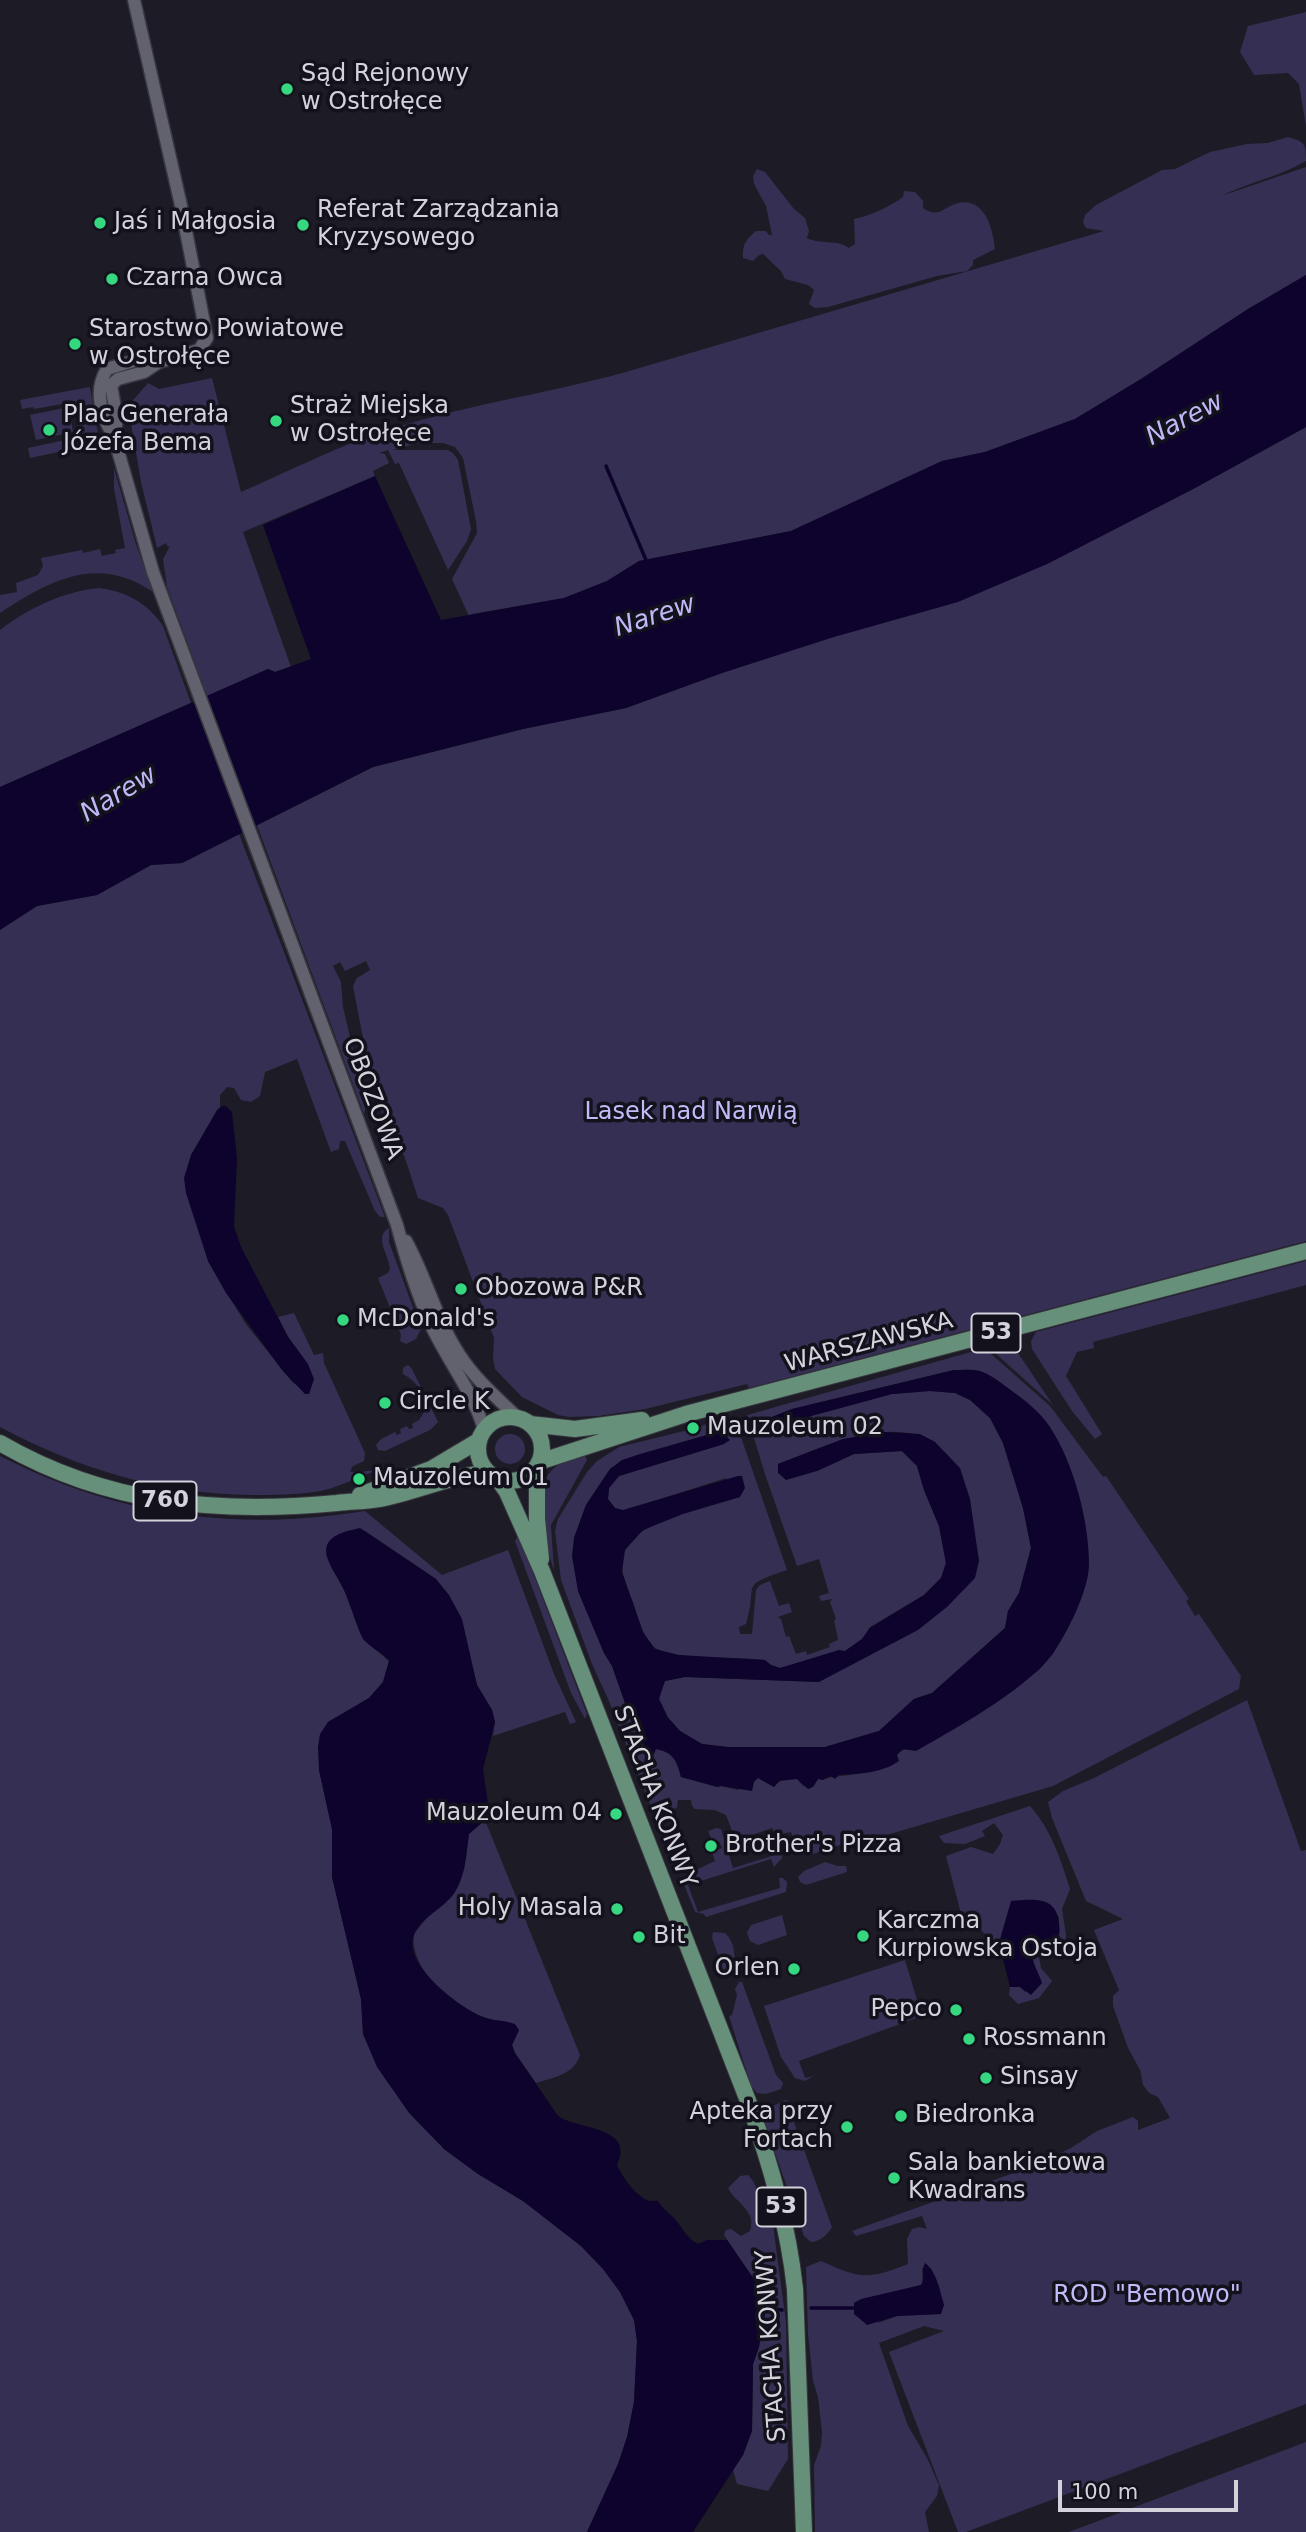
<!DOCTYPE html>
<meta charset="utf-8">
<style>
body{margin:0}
#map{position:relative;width:1306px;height:2532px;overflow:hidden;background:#1c1b26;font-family:"DejaVu Sans",sans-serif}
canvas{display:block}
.scale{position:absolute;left:1058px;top:2480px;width:180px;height:32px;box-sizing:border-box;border:4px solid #d4d3db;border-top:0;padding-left:9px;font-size:21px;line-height:24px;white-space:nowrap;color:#d4d3db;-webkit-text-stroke:5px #13121c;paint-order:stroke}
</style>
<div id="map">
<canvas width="1306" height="2532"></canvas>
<div class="scale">100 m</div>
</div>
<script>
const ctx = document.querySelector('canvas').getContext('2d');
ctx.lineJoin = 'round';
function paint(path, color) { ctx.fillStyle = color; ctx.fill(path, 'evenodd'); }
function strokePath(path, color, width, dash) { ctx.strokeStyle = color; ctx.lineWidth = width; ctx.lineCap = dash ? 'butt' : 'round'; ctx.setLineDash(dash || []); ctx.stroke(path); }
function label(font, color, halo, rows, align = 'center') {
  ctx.font = font + ' "DejaVu Sans",sans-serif'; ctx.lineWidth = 7; ctx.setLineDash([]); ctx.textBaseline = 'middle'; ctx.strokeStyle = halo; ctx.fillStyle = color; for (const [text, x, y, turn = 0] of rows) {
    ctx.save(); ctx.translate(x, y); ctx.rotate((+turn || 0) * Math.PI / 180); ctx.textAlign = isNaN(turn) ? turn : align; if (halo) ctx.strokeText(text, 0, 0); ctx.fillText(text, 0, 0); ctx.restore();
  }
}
paint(new Path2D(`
 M 1306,12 L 1306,126 L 1299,84 L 1288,73 L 1254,75 L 1240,52 L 1248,26 Z
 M 1288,137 C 1305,142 1306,143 1306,161 C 1279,177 1249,182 1221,196 L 1306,167 L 1306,275 L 1248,309 L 1141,379 L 1075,419 L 985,452 L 942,461 L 791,531 L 639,561 L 607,581 L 564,598 L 472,614 L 469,616 L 452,579 L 477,533 L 476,521 L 463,458 L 455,447 L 443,443 L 419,443 L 392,450 L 448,450 L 453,453 L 458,460 L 471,529 L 467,541 L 448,570 L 399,463 L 395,464 L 388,450 L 379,453 L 385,454 L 389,463 L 373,471 L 375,476 L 243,532 L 291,667 L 275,672 L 268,669 L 207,696 L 167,587 L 163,559 L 170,546 L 168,547 L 166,543 L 157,548 L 141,482 L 128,406 L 148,383 L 159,389 L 212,378 L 241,492 C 285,473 328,451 373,435 C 455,406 543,395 626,372 L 1104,231 L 1086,228 L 1083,222 L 1085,215 L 1096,205 L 1162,170 L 1175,169 L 1210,152 L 1247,144 L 1268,143 Z
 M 757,169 L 765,172 L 794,209 L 805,218 L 809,231 L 807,238 C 821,245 837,239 849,248 L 855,244 L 854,219 C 870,216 889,207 903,197 L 904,191 L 915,192 L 923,201 L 923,208 C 939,219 943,207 958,203 C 985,197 993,229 995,249 L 973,260 L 973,265 L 967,271 L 937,276 L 828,307 L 815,308 L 809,304 L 814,290 L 808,285 L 785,279 L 781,271 L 763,254 L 759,255 L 753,261 L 743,258 C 742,245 746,239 756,231 L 766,231 L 769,235 L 772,235 L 766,206 L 754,184 L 753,176 Z
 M 90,387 L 94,412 L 76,416 L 73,402 L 34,409 L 33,407 L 22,409 L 20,400 Z
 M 69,407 L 73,432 L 36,440 L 30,415 Z
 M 95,418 L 100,443 L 30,458 L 28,448 L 79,437 L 77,421 Z
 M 1306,427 L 1306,1241 L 749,1388 L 747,1384 L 645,1409 L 598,1416 L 569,1417 L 558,1415 L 522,1397 L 495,1369 L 493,1358 L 494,1338 L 448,1215 L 443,1208 L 418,1198 L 404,1155 C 379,1136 360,1020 353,986 L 357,978 L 370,970 L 366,961 L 345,971 L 340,962 L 333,966 L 341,982 L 343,1007 L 366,1106 L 364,1114 L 257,825 L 373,767 L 523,729 L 626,708 L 722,673 L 1047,564 L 1195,488 Z
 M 114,468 L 135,541 L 153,592 C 98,554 50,580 0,613 L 0,595 L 17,592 L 16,583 L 38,575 L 43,566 L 41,558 L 82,550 L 83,553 L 100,549 L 102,556 L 116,553 L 115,550 L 125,548 L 114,488 Z
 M 99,588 C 125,591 148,603 163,626 L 191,703 L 0,787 L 0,630 C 27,609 64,591 99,588 Z
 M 239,834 L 385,1217 L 380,1217 L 375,1211 L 345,1141 L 340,1141 L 339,1149 L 331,1152 L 297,1059 L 265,1072 L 260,1096 L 251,1102 L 241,1100 L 234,1088 L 227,1087 L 220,1095 L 220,1107 L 212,1122 L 191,1155 L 208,1261 L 245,1323 L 292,1382 L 309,1393 C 320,1372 300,1355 289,1338 C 285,1331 282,1324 278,1317 L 294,1313 L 314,1355 L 323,1353 L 324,1363 L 365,1453 L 364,1461 L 353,1466 L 350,1471 C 356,1475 368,1469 376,1471 C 358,1477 339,1487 321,1491 C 298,1495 274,1495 251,1495 C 161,1494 79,1469 0,1427 L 0,930 L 37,906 L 97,895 L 151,865 L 182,863 Z
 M 389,1228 L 389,1242 L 421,1329 L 416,1339 L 406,1344 L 400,1341 L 401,1335 L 378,1278 L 388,1273 L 390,1269 C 389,1254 373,1237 389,1228 Z
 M 1306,1261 L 1306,1285 L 1093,1342 L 1094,1348 L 1077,1352 L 1066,1376 L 1102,1434 L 1095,1439 L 1072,1411 L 1032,1349 L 1031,1341 L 1036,1332 Z
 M 995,1343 L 1005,1343 L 1014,1347 L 1053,1405 L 995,1353 L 980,1347 Z
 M 978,1350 L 990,1353 L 1050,1406 L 1103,1477 L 1106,1476 L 1189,1599 L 1186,1601 L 1195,1616 L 1199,1614 L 1241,1676 L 1239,1689 L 1053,1786 L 883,1836 L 873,1834 L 810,1855 L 801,1854 L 792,1848 L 794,1841 L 791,1832 L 776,1835 L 772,1828 L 743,1838 L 744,1846 L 738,1847 L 726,1815 L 715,1810 L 695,1809 L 692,1806 L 691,1800 L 678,1800 L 677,1807 L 675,1809 L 651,1807 L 609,1701 L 592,1664 L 561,1580 L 555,1531 L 558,1519 L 587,1472 L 597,1461 L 619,1447 L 688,1430 L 689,1432 L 706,1424 L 734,1417 L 787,1570 C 737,1587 759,1582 746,1624 L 739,1627 L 740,1634 L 752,1634 L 756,1590 L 760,1585 L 770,1581 L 779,1606 L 789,1603 L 792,1612 L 778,1617 L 781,1619 L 786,1637 L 789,1636 L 796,1654 L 806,1651 L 807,1655 L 830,1647 L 829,1644 L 838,1640 L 834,1620 L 836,1619 L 830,1602 L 832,1599 L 821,1601 L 819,1596 L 829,1593 L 819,1559 L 797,1566 L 765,1474 L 747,1415 ZM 954,1370 L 979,1371 L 996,1379 L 1039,1414 L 1050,1428 L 1064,1453 L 1076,1487 L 1054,1652 L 1039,1670 L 997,1701 L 858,1774 L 818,1779 L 813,1787 L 803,1786 L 797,1779 C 786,1778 781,1779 774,1787 L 758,1778 L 738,1790 L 681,1777 C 677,1761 673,1752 656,1749 L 649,1753 L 641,1740 L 640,1730 L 631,1720 L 612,1666 L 604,1653 L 578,1591 L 574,1538 L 586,1505 L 610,1469 L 637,1455 L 714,1433 L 724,1444 L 619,1476 L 609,1488 L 608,1499 L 615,1508 L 623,1511 L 726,1478 L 740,1497 C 711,1505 637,1521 625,1550 C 617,1567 627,1587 633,1602 C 638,1616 643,1642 657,1649 C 682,1661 735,1656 764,1660 L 771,1665 L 780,1668 L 845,1651 L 862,1639 L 870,1627 L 924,1595 L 941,1578 L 946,1563 L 939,1526 L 924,1490 L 917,1466 L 902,1451 L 854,1454 L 817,1471 L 778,1464 C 826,1446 886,1416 935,1442 L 974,1542 L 979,1561 L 819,1682 L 685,1677 L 664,1681 L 659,1699 L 668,1717 L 680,1731 L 702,1744 L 728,1747 L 825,1747 L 879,1731 L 914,1699 L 932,1693 L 1005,1628 L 1008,1611 L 1019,1593 L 1031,1548 L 1023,1508 L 1003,1443 L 990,1418 L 970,1400 L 955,1393 L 930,1391 L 892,1394 L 767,1428 L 767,1419 L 792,1409 Z
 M 408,1365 L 412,1369 L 438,1422 L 430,1430 L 385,1451 L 378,1450 L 376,1445 L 381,1439 L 395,1432 L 397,1435 L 401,1433 L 400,1429 L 407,1426 L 409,1429 L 413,1428 L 412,1424 L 419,1420 L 425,1411 C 425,1393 418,1382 403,1374 L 403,1368 Z
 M495 1449a15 15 0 1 1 30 0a15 15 0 1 1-30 0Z
 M 585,1454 L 587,1460 L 551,1525 L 554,1571 C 547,1547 532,1490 551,1471 C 559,1462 574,1459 585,1454 Z
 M 0,1456 C 117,1516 235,1532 365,1511 L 442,1575 L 508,1550 L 554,1674 L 576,1722 L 570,1724 L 565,1712 L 493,1736 L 495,1722 L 492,1710 L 477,1685 L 470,1660 L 436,1579 L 365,1531 L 326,1555 L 344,1590 L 363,1639 L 389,1661 L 383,1682 L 369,1698 L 328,1722 L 319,1770 L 332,1829 L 332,1877 L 361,1999 L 363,2034 L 444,2149 L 478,2174 L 523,2201 L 581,2246 L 603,2269 L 620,2292 L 634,2320 L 637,2341 L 634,2402 L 627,2437 L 618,2464 L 587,2532 L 0,2532 Z
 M 517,1537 L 520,1539 L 587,1714 L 585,1719 L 571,1693 L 515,1541 Z
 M 1247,1700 L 1301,1851 L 1306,1850 L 1306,2404 L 966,2532 L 958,2532 L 889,2352 L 944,2331 L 924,2326 L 879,2343 L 908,2426 L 927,2458 L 939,2485 L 937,2496 L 925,2512 L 929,2532 L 815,2532 L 814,2465 L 821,2446 L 822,2432 L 818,2397 L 813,2381 L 808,2334 L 806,2267 L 821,2261 C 861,2279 867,2280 908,2264 L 907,2239 L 912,2229 L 919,2227 L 927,2229 L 922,2216 L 856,2236 L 852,2231 L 1033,2166 L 1071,2148 L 1097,2131 L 1133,2117 L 1138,2121 L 1138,2130 L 1170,2118 L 1158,2097 L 1149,2093 L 1143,2085 L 1140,2070 L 1128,2048 L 1113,2006 L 1113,1996 L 1119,1990 L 1094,1930 L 1123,1919 L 1086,1901 L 1052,1818 L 1048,1802 L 1063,1791 L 1094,1778 ZM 922,2268 L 931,2268 L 944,2305 L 940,2314 L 897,2316 L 878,2323 L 899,2291 L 921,2285 L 923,2282 Z
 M 1030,1806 C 1051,1829 1061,1860 1070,1889 L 1062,1909 L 1066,1935 L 1065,1945 L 1057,1949 L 1044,1949 L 1039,1956 L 1041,1968 L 1052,1981 L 1039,1998 L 1018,2004 L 1009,1995 L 1010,1986 L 1020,1987 L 1025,1992 L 1038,1973 C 1032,1964 1031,1953 1037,1945 L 1051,1943 L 1059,1935 L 1059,1917 L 1043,1901 L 1011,1901 L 1010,1947 L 994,1943 L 978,1927 L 970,1931 L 965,1929 L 946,1856 L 971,1847 L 993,1854 L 1000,1844 L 1003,1835 L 994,1823 L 982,1831 L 985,1836 L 965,1844 L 944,1843 L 939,1836 Z
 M 485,1820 L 580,2055 C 574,2075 554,2077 536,2083 L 515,2053 L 512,2045 L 519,2030 C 503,2018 500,2023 484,2017 C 453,2006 409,1970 414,1934 L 464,1870 L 469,1834 Z
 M 716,1828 L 721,1829 L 733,1868 L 775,1855 L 774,1850 L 777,1847 L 781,1849 L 782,1858 L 774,1867 L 771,1859 L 688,1885 L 698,1912 L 780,1888 L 779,1878 L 783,1878 L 787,1882 L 786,1892 L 706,1917 L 704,1914 L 695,1912 L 681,1877 L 715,1861 L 712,1852 L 722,1848 L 719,1841 L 713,1843 L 708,1831 Z
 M 825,1862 L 838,1866 L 846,1866 L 847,1872 L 806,1885 L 800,1882 L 798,1877 L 804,1871 Z
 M 782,1915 L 787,1935 L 758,1945 L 750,1941 L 747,1933 L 751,1925 Z
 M 713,1932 L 725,1933 C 736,1943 737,1963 730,1976 L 724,1972 L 712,1938 Z
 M 905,1960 L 920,2010 L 919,2017 L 799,2061 L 805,2078 L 814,2076 L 805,2081 L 795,2078 L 781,2057 L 764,2006 Z
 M 739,1982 L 742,1982 L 776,2075 L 783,2083 L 781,2089 L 766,2094 L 757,2093 L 751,2086 L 729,2016 L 732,2015 L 737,1995 L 735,1989 Z
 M 785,2100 L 791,2102 L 791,2114 L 832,2227 C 827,2235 821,2241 811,2242 L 804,2236 L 764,2121 L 767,2109 Z
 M 748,2175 L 753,2181 L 773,2225 L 786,2322 L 788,2459 L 768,2491 L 737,2484 L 733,2470 L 743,2455 L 752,2431 L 753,2364 L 759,2347 L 758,2285 L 724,2235 L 726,2230 L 731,2229 L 741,2236 L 750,2231 C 757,2210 736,2204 728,2188 L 740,2176 Z
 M 1306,2442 L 1306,2532 L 1069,2532 Z`), '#353053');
paint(new Path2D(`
 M 1306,275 L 1306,427 L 1195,488 L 1047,564 L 958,602 L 834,637 L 722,673 L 626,708 L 523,729 L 373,767 L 182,863 L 151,865 L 97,895 L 37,906 L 0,930 L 0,787 L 268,669 L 275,672 L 311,659 L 263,525 L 375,476 L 441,620 L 564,598 L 607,581 L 639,561 L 791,531 L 942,461 L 985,452 L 1075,419 L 1141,379 L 1248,309 Z
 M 222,1106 L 226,1106 L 232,1112 L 237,1159 L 234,1226 L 241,1247 L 288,1337 L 308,1364 L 314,1379 L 309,1394 L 305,1394 L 282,1370 L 226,1293 L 208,1261 L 186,1193 L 184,1178 L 191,1155 L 217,1110 Z
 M 954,1370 C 962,1370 973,1369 980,1371 C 992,1375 1002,1384 1012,1391 C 1026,1401 1040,1412 1050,1427 C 1074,1464 1089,1521 1089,1564 C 1089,1590 1068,1631 1054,1652 C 1029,1688 955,1729 916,1751 L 903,1749 L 897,1755 L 899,1761 C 883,1773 858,1774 839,1775 L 835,1779 L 831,1776 L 823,1780 L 818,1779 L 813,1787 L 808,1789 L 797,1779 L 779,1781 L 774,1787 L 758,1778 L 754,1782 L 752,1791 L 722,1786 L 717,1787 L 681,1777 C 677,1762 674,1752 656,1749 L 654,1754 L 649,1753 L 641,1740 L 640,1730 L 631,1720 L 612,1666 L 604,1653 L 578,1591 L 572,1556 L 574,1538 L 586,1505 L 610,1469 L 622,1460 L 637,1455 L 721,1431 L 730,1440 L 724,1444 L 619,1476 L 609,1488 L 608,1499 L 615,1508 L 623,1510 L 738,1476 L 742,1476 L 745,1488 L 740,1497 L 683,1514 L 643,1530 L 625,1550 L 622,1572 L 643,1632 L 655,1649 L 679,1655 L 765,1660 L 771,1665 L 780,1668 L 839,1650 L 845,1651 L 862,1639 L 870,1628 L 924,1595 L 941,1578 L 946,1563 L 939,1526 L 924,1490 L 917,1466 L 902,1451 L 854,1454 L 817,1471 L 786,1480 L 778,1473 L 778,1464 L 843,1439 L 885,1432 L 920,1434 L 935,1442 L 960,1468 L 970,1499 L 979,1561 L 975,1578 L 947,1607 L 918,1630 L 819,1682 L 685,1677 L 665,1681 L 659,1699 L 668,1718 L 680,1731 L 702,1744 L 728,1747 L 825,1747 L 879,1731 L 914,1699 L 932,1693 L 1005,1628 L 1008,1611 L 1019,1593 L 1031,1548 L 1023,1508 L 1003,1443 L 990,1418 L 970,1400 L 955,1393 L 930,1391 L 892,1394 L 767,1428 L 764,1423 L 767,1419 L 792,1409 Z
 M 360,1528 L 436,1579 L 449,1595 L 462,1619 L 477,1685 L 492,1710 L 495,1722 L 483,1769 L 489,1811 L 485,1820 L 469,1834 C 466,1854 466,1874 455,1892 C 445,1908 421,1917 414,1935 C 402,1964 460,2008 483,2017 C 493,2021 504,2020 515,2024 L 519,2030 L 512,2045 L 515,2053 L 558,2116 C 578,2130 636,2126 617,2165 C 622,2176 635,2195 647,2200 C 650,2202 654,2200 658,2201 C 663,2209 668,2212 674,2218 C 683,2228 686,2238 698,2244 L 707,2240 L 727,2240 L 758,2285 L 766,2308 L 759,2347 L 753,2364 L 752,2431 L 743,2455 L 693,2532 L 587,2532 L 618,2464 L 627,2437 L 634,2402 L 637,2341 L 634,2320 L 620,2292 L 603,2269 L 581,2246 L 523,2201 L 478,2174 L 444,2149 L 409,2113 L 377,2067 L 363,2034 L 361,1999 L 332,1877 L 332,1829 L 319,1770 L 318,1747 L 320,1734 L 328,1722 L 369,1698 L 383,1682 L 389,1661 C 382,1652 372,1649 364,1640 C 358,1632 350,1602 344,1590 C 339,1578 322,1558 327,1545 C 333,1533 348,1531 360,1528 Z
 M 1011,1901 C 1034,1899 1057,1896 1059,1924 C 1060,1931 1060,1934 1056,1940 C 1050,1943 1044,1942 1038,1945 C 1024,1952 1040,1974 1042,1983 L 1031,1995 L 1020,1987 L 1010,1987 L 999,1943 Z
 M 925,2263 C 937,2272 940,2291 944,2305 L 941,2314 L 897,2316 L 867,2325 L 854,2314 L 854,2303 L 861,2299 L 921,2285 C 925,2279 921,2270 925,2263 Z`), '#0e032c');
strokePath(new Path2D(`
 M 606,466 L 646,560
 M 766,2308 L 782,2310
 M 811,2308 L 854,2308`), '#0e032c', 3.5);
const minor = new Path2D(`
 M 159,362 L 140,359 L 107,369 C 93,391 102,417 114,437 L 153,572 L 397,1225 C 406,1259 416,1291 430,1323 C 447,1360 472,1390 484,1429
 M 114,437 L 117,419 L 111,385 L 118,379 L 144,372 L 159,362 L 199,350 L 207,338 L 180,201 L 134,0
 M 406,1241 C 426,1277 436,1319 459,1354 C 475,1379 497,1398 518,1418`);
const major = new Path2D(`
 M478 1449a32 32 0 1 1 64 0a32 32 0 1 1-64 0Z
 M 530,1424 L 575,1429 L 642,1420
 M 0,1443 C 107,1505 217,1514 337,1503 C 351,1501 365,1502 380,1499 C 416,1492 451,1475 489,1473
 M 539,1462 L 686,1414 L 1306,1251
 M 537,1467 L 537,1519 L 541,1559
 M 498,1479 L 507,1492 L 542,1571 L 750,2106 C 771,2166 788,2225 795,2289 L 804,2532
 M 360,1495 L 431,1469 L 478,1441`);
strokePath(minor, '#383740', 15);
strokePath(major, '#383740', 18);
strokePath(minor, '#62616e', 12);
strokePath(major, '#67907a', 16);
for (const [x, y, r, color] of [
 [287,89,7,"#35d881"],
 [100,223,7,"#35d881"],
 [303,225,7,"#35d881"],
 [112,279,7,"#35d881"],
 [75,344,7,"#35d881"],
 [276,421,7,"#35d881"],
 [49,430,7,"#35d881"],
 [461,1289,7,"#35d881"],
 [343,1320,7,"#35d881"],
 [385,1403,7,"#35d881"],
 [693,1428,7,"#35d881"],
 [359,1479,7,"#35d881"],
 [616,1814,7,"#35d881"],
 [711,1846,7,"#35d881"],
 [617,1909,7,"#35d881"],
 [863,1936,7,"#35d881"],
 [639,1937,7,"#35d881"],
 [794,1969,7,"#35d881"],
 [956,2010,7,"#35d881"],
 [969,2039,7,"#35d881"],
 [986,2078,7,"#35d881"],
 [901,2116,7,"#35d881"],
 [847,2127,7,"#35d881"],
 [894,2178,7,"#35d881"]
]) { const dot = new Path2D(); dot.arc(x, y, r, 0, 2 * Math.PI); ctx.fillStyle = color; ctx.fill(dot); strokePath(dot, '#13121c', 2.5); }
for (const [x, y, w] of [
 [996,1333,49],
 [165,1501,63],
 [781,2207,49]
]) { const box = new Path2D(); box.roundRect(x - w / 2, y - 19.5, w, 39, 5); ctx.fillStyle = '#13121c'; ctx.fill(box); strokePath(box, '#d4d3db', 2); }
label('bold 23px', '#d4d3db', null, [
 ["53",996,1333],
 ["760",165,1501],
 ["53",781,2207]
]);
label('24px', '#d4d3db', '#13121c', [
 ["Sąd Rejonowy",301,75],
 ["w Ostrołęce",301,103],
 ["Referat Zarządzania",317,211],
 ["Kryzysowego",317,239],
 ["Jaś i Małgosia",114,223],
 ["Czarna Owca",126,279],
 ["Starostwo Powiatowe",89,330],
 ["w Ostrołęce",89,358],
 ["Straż Miejska",290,407],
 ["w Ostrołęce",290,435],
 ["Plac Generała",63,416],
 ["Józefa Bema",63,444],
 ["Obozowa P&R",475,1289],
 ["McDonald's",357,1320],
 ["Circle K",399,1403],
 ["Mauzoleum 02",707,1428],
 ["Mauzoleum 01",373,1479],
 ["Mauzoleum 04",602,1814,"right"],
 ["Brother's Pizza",725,1846],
 ["Holy Masala",603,1909,"right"],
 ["Karczma",877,1922],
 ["Kurpiowska Ostoja",877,1950],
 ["Bit",653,1937],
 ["Orlen",780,1969,"right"],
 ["Pepco",942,2010,"right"],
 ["Rossmann",983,2039],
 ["Sinsay",1000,2078],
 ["Apteka przy",833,2113,"right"],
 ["Fortach",833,2141,"right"],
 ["Biedronka",915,2116],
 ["Sala bankietowa",908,2164],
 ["Kwadrans",908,2192]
], 'left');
label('24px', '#d4d3db', '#13121c', [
 ["OBOZOWA",372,1099,69],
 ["WARSZAWSKA",869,1343,-15],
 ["STACHA KONWY",654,1797,69],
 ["STACHA KONWY",772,2346,-94]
]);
label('24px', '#c0bbf9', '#13121c', [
 ["Lasek nad Narwią",691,1113],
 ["ROD \"Bemowo\"",1147,2296]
]);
label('italic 26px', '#beb8f7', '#13121c', [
 ["Narew",1185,420,-28],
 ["Narew",655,617,-18],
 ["Narew",119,795,-31]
]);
</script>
